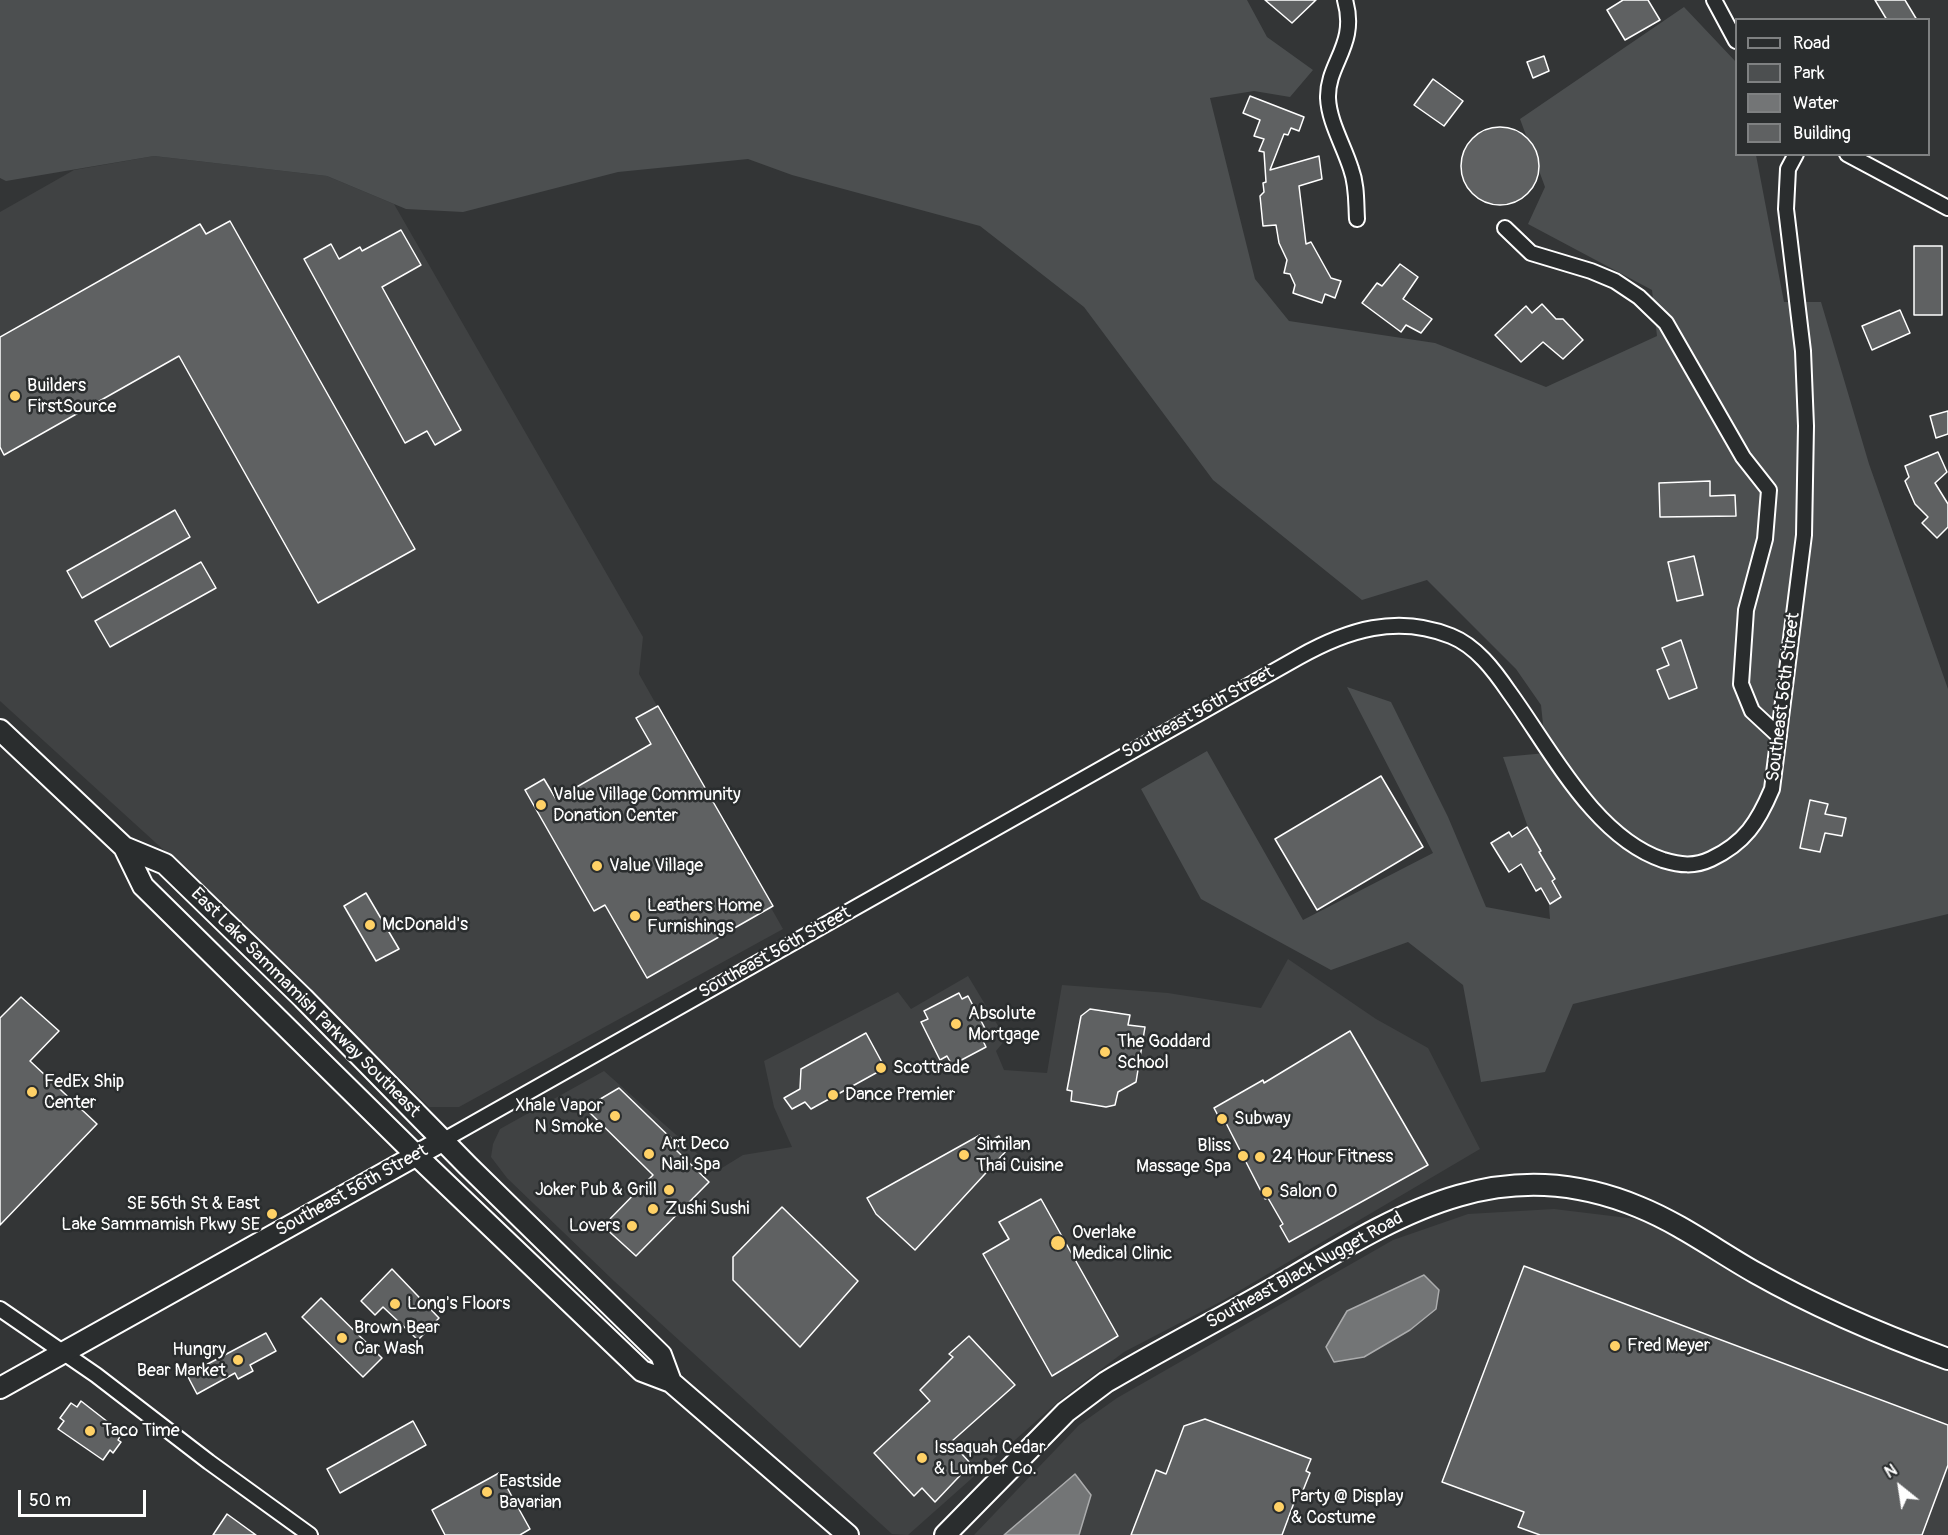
<!DOCTYPE html>
<style>
body{margin:0}
#map{position:relative;width:1948px;height:1535px;overflow:hidden;background:#333536;font-family:Pangolin,sans-serif}
canvas{display:block}
.legend{position:absolute;left:1735px;top:18px;width:195px;height:138px;box-sizing:border-box;background:#2a2d2e;border:2px solid #7f8182;margin:0;padding:8px 10px;list-style:none;font-size:18px;color:#fff}
.legend li{display:flex;align-items:center;gap:12px;height:30px}
.legend b{width:30px;border:2px solid #7f8182}
.north{position:absolute;left:1870px;top:1457px;width:60px;height:60px;-webkit-text-stroke:4px #2a2d2e;paint-order:stroke;rotate:330deg;font-size:16px;font-weight:700;line-height:24px;text-align:center;color:#fff}
.north::after{content:'';display:block;margin:auto;width:21px;height:27px;background:#fff;clip-path:polygon(50% 0,100% 100%,50% 72%,0 100%)}
.scale{position:absolute;left:18px;top:1490px;width:128px;height:27px;box-sizing:border-box;border:3px solid #fff;border-top:0;padding-left:8px;font-size:18px;line-height:21px;white-space:nowrap;color:#fff;-webkit-text-stroke:4px #2a2d2e;paint-order:stroke}
</style>
<div id="map">
<canvas width="1948" height="1535"></canvas>
<ul class="legend">
<li><b style="height:8px;background:#2a2d2e"></b>Road</li>
<li><b style="height:16px;background:#4c4f50"></b>Park</li>
<li><b style="height:16px;background:#737576"></b>Water</li>
<li><b style="height:16px;background:#5f6162"></b>Building</li>
</ul>
<div class="north">N</div>
<div class="scale">50 m</div>
</div>
<script>
const ctx = document.querySelector('canvas').getContext('2d');
ctx.lineJoin = 'round';
function paint(path, color) { ctx.fillStyle = color; ctx.fill(path, 'evenodd'); }
function strokePath(path, color, width, dash) { ctx.strokeStyle = color; ctx.lineWidth = width; ctx.lineCap = dash ? 'butt' : 'round'; ctx.setLineDash(dash || []); ctx.stroke(path); }
function label(font, color, halo, rows, align = 'center') {
  ctx.font = font + ' Pangolin,sans-serif'; ctx.lineWidth = 5; ctx.setLineDash([]); ctx.textBaseline = 'middle'; ctx.strokeStyle = halo; ctx.fillStyle = color; for (const [text, x, y, turn = 0] of rows) {
    ctx.save(); ctx.translate(x, y); ctx.rotate((+turn || 0) * Math.PI / 180); ctx.textAlign = isNaN(turn) ? turn : align; if (halo) ctx.strokeText(text, 0, 0); ctx.fillText(text, 0, 0); ctx.restore();
  }
}
paint(new Path2D(`
 M 154,156 L 327,176 L 394,204 L 643,637 L 639,674 L 783,929 L 459,1107 L 429,1107 L 223,904 L 0,701 L 0,212 L 74,170 Z
 M 1288,959 L 1376,1019 L 1428,1048 L 1480,1149 L 1222,1301 L 1124,1352 L 1060,1400 L 908,1535 L 892,1534 L 614,1281 L 507,1178 L 491,1157 L 493,1144 L 500,1129 L 604,1071 L 717,1171 L 743,1155 L 792,1147 L 774,1107 L 764,1061 L 898,992 L 911,1009 L 968,976 L 1006,1039 L 996,1051 L 1004,1070 L 1047,1073 L 1062,985 L 1168,993 L 1261,1008 Z
 M 1554,1209 L 1661,1222 L 1948,1366 L 1948,1535 L 974,1535 L 1079,1425 L 1117,1398 L 1393,1240 L 1468,1214 Z`), '#404243');
paint(new Path2D(`
 M 0,0 L 1247,0 L 1267,37 L 1313,70 L 1290,97 L 1254,91 L 1210,98 L 1255,279 L 1289,321 L 1435,343 L 1546,387 L 1657,336 L 1652,290 L 1528,224 L 1545,187 L 1520,119 L 1684,7 L 1736,62 L 1736,154 L 1756,155 L 1784,302 L 1821,302 L 1869,464 L 1948,689 L 1948,914 L 1573,1004 L 1545,1072 L 1481,1082 L 1463,985 L 1408,942 L 1331,970 L 1201,899 L 1141,789 L 1207,751 L 1303,920 L 1433,853 L 1347,687 L 1391,702 L 1448,817 L 1486,907 L 1550,919 L 1547,881 L 1503,757 L 1546,753 L 1541,705 L 1516,669 L 1427,580 L 1362,600 L 1213,480 L 1084,307 L 980,226 L 792,175 L 748,159 L 618,172 L 463,212 L 406,209 L 327,176 L 154,156 L 6,181 L 0,178 Z`), '#4c4f50');
const water = new Path2D(`
 M 1424,1275 L 1439,1290 L 1436,1309 L 1410,1330 L 1364,1357 L 1334,1362 L 1326,1347 L 1347,1311 Z
 M 1075,1474 L 1091,1495 L 1079,1535 L 1004,1535 Z`);
paint(water, '#737576');
strokePath(water, '#abacad', 1.5);
const building = new Path2D(`
 M 1265,0 L 1316,0 L 1292,23 Z
 M 1623,0 L 1648,0 L 1660,20 L 1625,40 L 1607,10 Z
 M 1875,0 L 1905,0 L 1917,20 L 1887,20 Z
 M 1544,56 L 1549,71 L 1533,78 L 1527,62 Z
 M 1433,79 L 1463,101 L 1444,126 L 1414,105 Z
 M 1250,96 L 1304,117 L 1299,131 L 1291,128 L 1288,135 L 1284,134 L 1270,170 L 1319,156 L 1322,179 L 1299,186 L 1306,244 L 1311,242 L 1331,278 L 1341,281 L 1335,298 L 1325,294 L 1322,303 L 1293,293 L 1295,285 L 1290,274 L 1284,273 L 1287,260 L 1279,243 L 1276,225 L 1263,226 L 1260,196 L 1264,192 L 1263,183 L 1266,182 L 1264,152 L 1259,151 L 1264,139 L 1254,136 L 1260,120 L 1243,113 Z
 M1461 166a39 39 0 1 1 78 0a39 39 0 1 1-78 0Z
 M 230,221 L 415,549 L 318,603 L 179,356 L 4,455 L 0,447 L 0,337 L 200,224 L 206,234 Z
 M 401,230 L 421,265 L 382,287 L 461,430 L 435,445 L 427,431 L 405,443 L 304,259 L 331,244 L 339,259 L 360,247 L 362,251 Z
 M 1914,246 L 1942,246 L 1942,315 L 1914,315 Z
 M 1400,264 L 1418,277 L 1403,299 L 1432,319 L 1421,333 L 1406,325 L 1401,332 L 1362,303 L 1377,283 L 1382,286 Z
 M 1542,304 L 1556,319 L 1563,319 L 1583,340 L 1563,359 L 1543,342 L 1521,362 L 1495,335 L 1526,306 L 1532,313 Z
 M 1900,310 L 1910,333 L 1872,350 L 1862,326 Z
 M 1948,411 L 1948,434 L 1936,438 L 1930,416 Z
 M 1938,452 L 1947,472 L 1935,483 L 1948,504 L 1948,527 L 1937,538 L 1922,523 L 1928,517 L 1915,504 L 1905,481 L 1909,477 L 1905,466 Z
 M 1710,481 L 1710,496 L 1735,495 L 1736,516 L 1660,517 L 1659,483 Z
 M 175,510 L 190,537 L 82,598 L 67,571 Z
 M 1694,556 L 1703,595 L 1677,601 L 1668,562 Z
 M 201,562 L 216,588 L 110,647 L 95,621 Z
 M 1681,640 L 1697,688 L 1669,699 L 1657,670 L 1669,665 L 1662,648 Z
 M 658,706 L 773,906 L 647,978 L 605,905 L 594,911 L 525,790 L 544,779 L 556,799 L 651,744 L 636,718 Z
 M 1381,776 L 1423,847 L 1317,910 L 1275,839 Z
 M 1810,800 L 1828,804 L 1825,814 L 1846,818 L 1842,836 L 1825,833 L 1820,852 L 1800,848 Z
 M 1527,827 L 1541,851 L 1539,852 L 1555,879 L 1552,881 L 1561,897 L 1550,904 L 1541,888 L 1536,891 L 1521,864 L 1509,872 L 1491,843 L 1509,832 L 1512,837 Z
 M 366,893 L 399,949 L 376,961 L 344,906 Z
 M 959,993 L 962,999 L 968,996 L 989,1036 L 982,1039 L 986,1047 L 952,1065 L 947,1056 L 940,1060 L 921,1022 L 928,1019 L 924,1011 Z
 M 21,997 L 59,1031 L 30,1061 L 97,1124 L 0,1225 L 0,1018 Z
 M 1090,1009 L 1130,1015 L 1128,1025 L 1145,1027 L 1136,1082 L 1118,1092 L 1115,1105 L 1106,1107 L 1071,1101 L 1072,1091 L 1067,1090 L 1081,1016 Z
 M 1350,1031 L 1428,1165 L 1289,1242 L 1280,1226 L 1283,1224 L 1268,1198 L 1265,1199 L 1226,1123 L 1223,1125 L 1214,1108 L 1263,1080 L 1264,1083 Z
 M 866,1033 L 885,1068 L 811,1109 L 805,1102 L 792,1109 L 784,1098 L 800,1089 L 801,1069 Z
 M 619,1088 L 679,1146 L 675,1149 L 709,1182 L 636,1256 L 603,1226 L 653,1175 L 585,1108 Z
 M 980,1135 L 985,1144 L 999,1136 L 1007,1150 L 915,1250 L 876,1214 L 867,1198 Z
 M 1041,1199 L 1118,1336 L 1052,1376 L 983,1254 L 1009,1239 L 999,1222 Z
 M 782,1207 L 858,1281 L 800,1347 L 733,1280 L 733,1257 Z
 M 1524,1266 L 1948,1425 L 1948,1465 L 1922,1535 L 1540,1535 L 1518,1527 L 1524,1512 L 1442,1482 Z
 M 392,1269 L 439,1318 L 418,1340 L 383,1307 L 375,1315 L 361,1301 Z
 M 321,1298 L 382,1358 L 363,1377 L 302,1317 Z
 M 266,1333 L 276,1351 L 250,1365 L 253,1371 L 238,1379 L 235,1373 L 197,1394 L 187,1375 Z
 M 969,1336 L 1015,1385 L 951,1442 L 971,1464 L 935,1502 L 922,1488 L 914,1496 L 874,1453 L 930,1401 L 920,1390 L 953,1357 L 949,1354 Z
 M 81,1401 L 122,1433 L 118,1440 L 121,1442 L 113,1453 L 110,1450 L 103,1460 L 58,1429 L 64,1421 L 60,1418 L 71,1403 L 77,1407 Z
 M 1205,1419 L 1311,1459 L 1306,1471 L 1310,1473 L 1302,1493 L 1298,1492 L 1282,1535 L 1131,1535 L 1156,1470 L 1166,1474 L 1184,1426 Z
 M 413,1421 L 426,1445 L 340,1493 L 327,1469 Z
 M 499,1473 L 530,1529 L 520,1535 L 445,1535 L 432,1510 Z
 M 227,1514 L 256,1535 L 213,1535 Z`);
paint(building, '#5f6162');
strokePath(building, '#fff', 1.5);
const street = new Path2D(`
 M 1345,0 C 1358,45 1327,63 1328,98 C 1329,122 1344,146 1351,169 C 1357,185 1356,202 1357,219
 M 1714,0 L 1736,41
 M 1847,154 L 1948,208
 M 1505,228 L 1531,253 L 1591,271 L 1615,281 L 1639,297 L 1666,323 L 1743,457 L 1769,490 L 1765,539 L 1746,610 L 1741,684 L 1752,711 L 1779,736
 M 442,1141 L 1299,657 C 1347,630 1397,614 1451,636 C 1476,646 1494,670 1509,692 C 1550,748 1594,837 1663,860 C 1680,865 1694,867 1711,859 C 1745,843 1758,822 1772,789 L 1804,535 L 1806,426 L 1803,351 L 1786,209 L 1788,169 L 1796,154
 M 0,1309 L 96,1375 L 209,1462 L 310,1535`);
const secondary = new Path2D(`
 M 0,730 L 124,847 L 143,886 L 416,1155 L 642,1371 L 671,1382 L 848,1535
 M 124,847 L 165,864 L 303,998 L 468,1166 L 661,1355 L 671,1382
 M 0,1388 L 442,1141
 M 945,1535 L 1066,1412 L 1106,1382 C 1160,1350 1215,1322 1269,1291 C 1391,1220 1494,1147 1639,1207 C 1681,1224 1717,1251 1756,1273 C 1818,1308 1882,1335 1948,1359`);
strokePath(street, '#fff', 18);
strokePath(secondary, '#fff', 24);
strokePath(street, '#2a2d2e', 14);
strokePath(secondary, '#2a2d2e', 20);
for (const [x, y, r, color] of [
 [15,396,6,"#ffd166"],
 [541,805,6,"#ffd166"],
 [597,866,6,"#ffd166"],
 [635,916,6,"#ffd166"],
 [370,925,6,"#ffd166"],
 [956,1024,6,"#ffd166"],
 [1105,1052,6,"#ffd166"],
 [881,1068,6,"#ffd166"],
 [32,1092,6,"#ffd166"],
 [833,1095,6,"#ffd166"],
 [615,1116,6,"#ffd166"],
 [1222,1119,6,"#ffd166"],
 [649,1154,6,"#ffd166"],
 [964,1155,6,"#ffd166"],
 [1243,1156,6,"#ffd166"],
 [1260,1157,6,"#ffd166"],
 [669,1190,6,"#ffd166"],
 [1267,1192,6,"#ffd166"],
 [653,1209,6,"#ffd166"],
 [272,1214,6,"#ffd166"],
 [632,1226,6,"#ffd166"],
 [1058,1243,8,"#ffd166"],
 [395,1304,6,"#ffd166"],
 [342,1338,6,"#ffd166"],
 [1615,1346,6,"#ffd166"],
 [238,1360,6,"#ffd166"],
 [90,1431,6,"#ffd166"],
 [922,1458,6,"#ffd166"],
 [487,1492,6,"#ffd166"],
 [1279,1507,6,"#ffd166"]
]) { const dot = new Path2D(); dot.arc(x, y, r, 0, 2 * Math.PI); ctx.fillStyle = color; ctx.fill(dot); strokePath(dot, '#2a2d2e', 2); }
label('18px', '#fff', '#2a2d2e', [
 ["Builders",27,386],
 ["FirstSource",27,407],
 ["Value Village Community",553,795],
 ["Donation Center",553,816],
 ["Value Village",609,866],
 ["Leathers Home",647,906],
 ["Furnishings",647,927],
 ["McDonald's",382,925],
 ["Absolute",968,1014],
 ["Mortgage",968,1035],
 ["The Goddard",1117,1042],
 ["School",1117,1063],
 ["Scottrade",893,1068],
 ["FedEx Ship",44,1082],
 ["Center",44,1103],
 ["Dance Premier",845,1095],
 ["Xhale Vapor",603,1106,"right"],
 ["N Smoke",603,1127,"right"],
 ["Subway",1234,1119],
 ["Art Deco",661,1144],
 ["Nail Spa",661,1165],
 ["Similan",976,1145],
 ["Thai Cuisine",976,1166],
 ["Bliss",1231,1146,"right"],
 ["Massage Spa",1231,1167,"right"],
 ["24 Hour Fitness",1272,1157],
 ["Joker Pub & Grill",657,1190,"right"],
 ["Salon O",1279,1192],
 ["SE 56th St & East",260,1204,"right"],
 ["Lake Sammamish Pkwy SE",260,1225,"right"],
 ["Zushi Sushi",665,1209],
 ["Lovers",620,1226,"right"],
 ["Overlake",1072,1233],
 ["Medical Clinic",1072,1254],
 ["Long's Floors",407,1304],
 ["Brown Bear",354,1328],
 ["Car Wash",354,1349],
 ["Fred Meyer",1627,1346],
 ["Hungry",226,1350,"right"],
 ["Bear Market",226,1371,"right"],
 ["Taco Time",102,1431],
 ["Issaquah Cedar",934,1448],
 ["& Lumber Co.",934,1469],
 ["Eastside",499,1482],
 ["Bavarian",499,1503],
 ["Party @ Display",1291,1497],
 ["& Costume",1291,1518]
], 'left');
label('18px', '#fff', '#2a2d2e', [
 ["Southeast 56th Street",1784,697,-83],
 ["Southeast 56th Street",1198,713,-29],
 ["Southeast 56th Street",775,953,-29],
 ["East Lake Sammamish Parkway Southeast",305,1003,45],
 ["Southeast 56th Street",352,1191,-29],
 ["Southeast Black Nugget Road",1305,1271,-29]
]);
</script>
